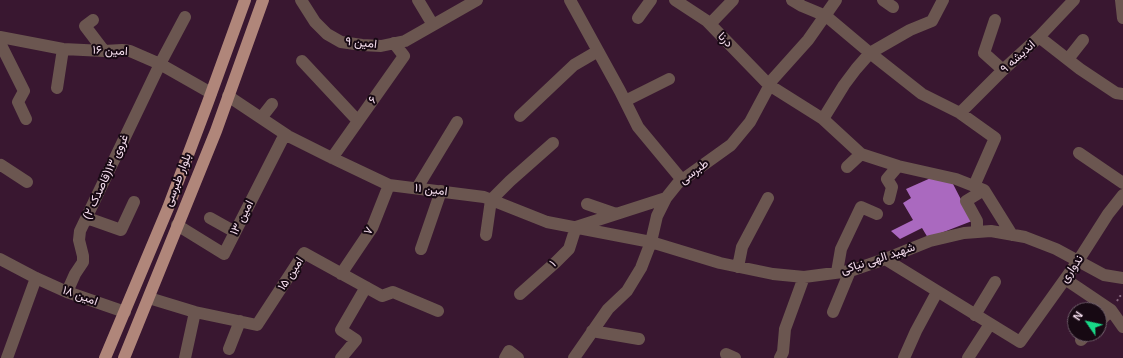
<!DOCTYPE html>
<meta charset="utf-8">
<style>
body{margin:0}
#map{position:relative;width:1123px;height:358px;overflow:hidden;background:#391730;font-family:Arial,sans-serif}
canvas{display:block}
.north{position:absolute;left:1067px;top:302px;width:40px;height:40px;box-sizing:border-box;background:#170913;border:1px solid #6f5e6a;border-radius:50%;rotate:304deg;font-size:11px;font-weight:700;line-height:16px;text-align:center;color:#f4dded}
.north::after{content:'';display:block;margin:auto;width:14px;height:18px;background:#19d988;clip-path:polygon(50% 0,100% 100%,50% 72%,0 100%)}
</style>
<div id="map">
<canvas width="1123" height="358"></canvas>
<div class="north">N</div>
</div>
<script>
const ctx = document.querySelector('canvas').getContext('2d');
ctx.lineJoin = 'round';
function paint(path, color) { ctx.fillStyle = color; ctx.fill(path, 'evenodd'); }
function strokePath(path, color, width, dash) { ctx.strokeStyle = color; ctx.lineWidth = width; ctx.lineCap = dash ? 'butt' : 'round'; ctx.setLineDash(dash || []); ctx.stroke(path); }
function label(font, color, halo, rows, align = 'center') {
  ctx.font = font + ' Arial,Vazirmatn,sans-serif'; ctx.lineWidth = 4; ctx.setLineDash([]); ctx.textBaseline = 'middle'; ctx.strokeStyle = halo; ctx.fillStyle = color; for (const [text, x, y, turn = 0] of rows) {
    ctx.save(); ctx.translate(x, y); ctx.rotate((+turn || 0) * Math.PI / 180); ctx.textAlign = isNaN(turn) ? turn : align; if (halo) ctx.strokeText(text, 0, 0); ctx.fillText(text, 0, 0); ctx.restore();
  }
}
paint(new Path2D(`
 M 933,177 L 952,182 L 972,221 L 928,238 L 922,228 L 900,239 L 891,231 L 913,220 L 903,203 L 911,198 L 906,189 Z`), '#aa69bf');
strokePath(new Path2D(`
 M 1117,301 L 1120,296 L 1123,296`), '#84667c', 2, [2, 3]);
strokePath(new Path2D(`
 M 301,0 L 315,22 L 327,34 L 341,42 L 362,45 L 381,46 L 405,41 L 477,0
 M 418,0 L 433,25
 M 570,0 L 620,91 L 638,127 L 682,180
 M 675,0 L 707,21 L 769,85 L 823,119 L 861,154 L 898,166 L 956,179 L 984,190 L 1012,235
 M 792,0 L 802,6 L 826,16 L 870,53 L 922,94 L 960,113 L 995,138 L 974,186
 M 883,0 L 893,7
 M 1121,0 L 1123,18
 M 638,18 L 651,0
 M 93,20 L 85,26 L 104,51
 M 995,20 L 984,53 L 1003,70
 M 710,24 L 733,0
 M 0,37 L 63,49 L 104,51 L 122,50 L 130,51 L 160,64 L 211,93
 M 1039,37 L 1080,69 L 1116,93 L 1123,94
 M 0,43 L 24,91 L 18,102 L 26,119
 M 1068,59 L 1083,40
 M 302,61 L 358,121
 M 57,88 L 63,49
 M 228,96 L 288,136 L 328,156 L 389,185 L 484,197 L 547,222 L 651,242 L 720,263 L 773,274 L 804,277 L 850,271 L 885,259 L 930,241 L 964,233 L 991,231 L 1025,237 L 1056,249 L 1104,275 L 1123,278
 M 625,101 L 669,79
 M 960,113 L 1003,70 L 1039,37 L 1074,0
 M 520,116 L 574,65 L 598,51
 M 261,118 L 272,104
 M 823,119 L 844,85 L 856,69 L 870,53 L 910,30 L 932,21 L 943,0
 M 1079,153 L 1123,183
 M 332,158 L 404,56 L 394,43
 M 0,166 L 1,165 L 27,182
 M 847,167 L 861,154
 M 417,188 L 457,122
 M 889,199 L 892,187 L 887,179 L 898,166
 M 587,204 L 616,214
 M 87,218 L 121,230 L 134,202
 M 210,218 L 235,232
 M 177,225 L 224,254 L 285,134
 M 977,232 L 977,221 L 966,201 L 984,190
 M 486,235 L 491,200 L 510,181 L 553,143
 M 421,249 L 441,191
 M 0,259 L 36,278 L 67,292 L 125,312
 M 885,259 L 1020,342 L 1078,261 L 1108,214 L 1123,195
 M 738,267 L 742,247 L 768,198
 M 837,272 L 841,249 L 861,207 L 877,214
 M 341,274 L 372,228 L 389,185
 M 1065,279 L 1111,310 L 1123,327
 M 67,292 L 75,274 L 83,262 L 83,256 L 79,240 L 80,231 L 160,64 L 185,17
 M 520,294 L 556,262 L 569,249 L 576,227 L 666,198
 M 149,298 L 195,312 L 257,325 L 304,253 L 382,296 L 393,292 L 438,311
 M 833,312 L 850,271
 M 975,315 L 995,282
 M 1099,322 L 1111,310
 M 592,331 L 639,339
 M 1081,340 L 1087,334
 M 229,349 L 240,321
 M 726,354 L 735,358
 M 7,358 L 36,278
 M 185,358 L 195,312
 M 341,358 L 356,340 L 341,330 L 366,287
 M 505,358 L 509,351 L 518,358
 M 574,358 L 608,309 L 627,291 L 641,268 L 651,242 L 657,216 L 666,198 L 678,183 L 731,145 L 750,122 L 773,79 L 808,40 L 836,0
 M 780,358 L 783,352 L 785,329 L 804,277
 M 904,358 L 916,331 L 937,292
 M 968,358 L 990,324`), '#6b5650', 12);
strokePath(new Path2D(`
 M 105,358 L 168,208 L 208,102 L 245,0
 M 124,358 L 216,131 L 263,0`), '#b0867a', 12);
label('12px', '#f4dded', '#170913', [
 ["درنا",725,40,46],
 ["امین ۹",361,43,6],
 ["امین ۱۶",110,51,3],
 ["اندیشه ۹",1018,57,-42],
 ["۶",373,100,-55],
 ["طبرسی",694,172,-37],
 ["غروی ۱۳(قاصدک ۲)",106,177,-65],
 ["بلوار طبرسی",178,180,-69],
 ["امین ۱۱",431,190,7],
 ["امین ۱۳",242,218,-63],
 ["۷",369,231,-60],
 ["شهید الهی نیاکی",878,259,-18],
 ["۱",553,264,-43],
 ["ندواری",1072,269,-55],
 ["امین ۱۵",291,274,-57],
 ["امین ۱۸",80,296,20]
]);
</script>
